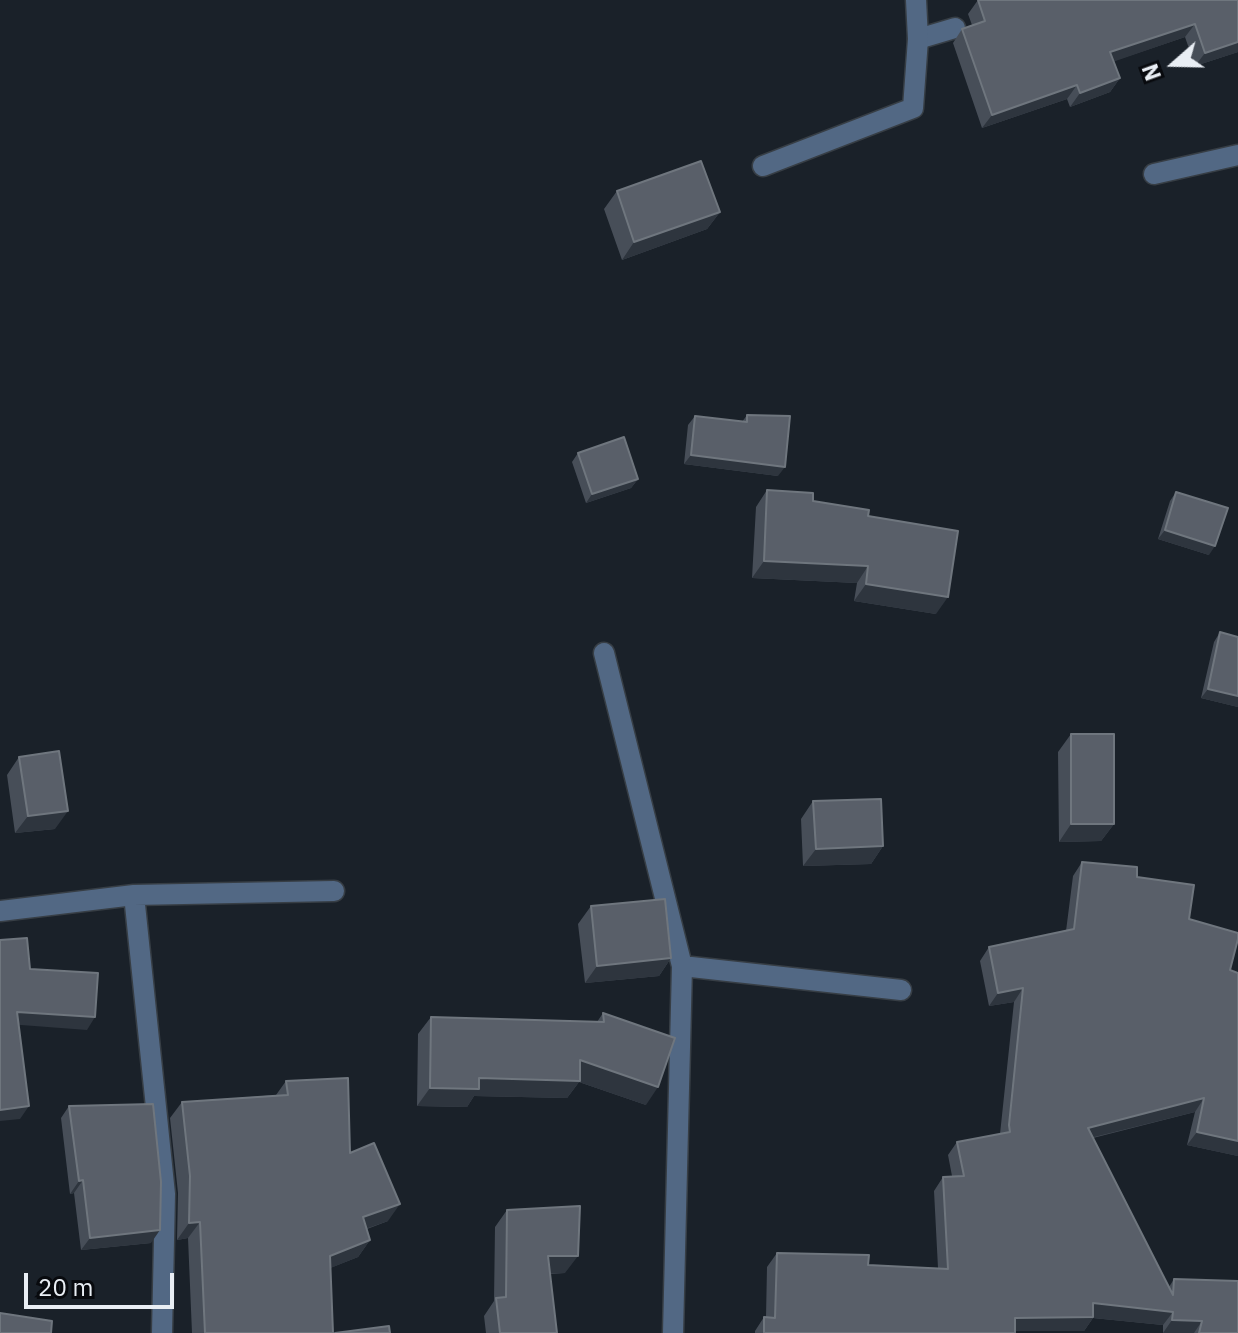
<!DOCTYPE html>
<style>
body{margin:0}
#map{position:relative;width:1238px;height:1333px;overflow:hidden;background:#1a2129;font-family:"IBM Plex Sans",sans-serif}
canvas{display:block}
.north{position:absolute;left:1134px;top:24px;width:80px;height:80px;-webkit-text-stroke:6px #080a0e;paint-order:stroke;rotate:250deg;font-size:22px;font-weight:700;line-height:32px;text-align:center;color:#e9eef4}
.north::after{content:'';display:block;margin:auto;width:28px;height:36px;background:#e9eef4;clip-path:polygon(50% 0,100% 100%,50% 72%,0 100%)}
.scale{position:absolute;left:24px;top:1273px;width:150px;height:36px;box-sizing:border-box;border:4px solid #e9eef4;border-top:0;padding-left:10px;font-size:24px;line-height:28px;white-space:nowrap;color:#e9eef4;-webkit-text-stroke:6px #080a0e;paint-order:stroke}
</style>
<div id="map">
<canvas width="1238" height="1333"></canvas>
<div class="north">N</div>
<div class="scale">20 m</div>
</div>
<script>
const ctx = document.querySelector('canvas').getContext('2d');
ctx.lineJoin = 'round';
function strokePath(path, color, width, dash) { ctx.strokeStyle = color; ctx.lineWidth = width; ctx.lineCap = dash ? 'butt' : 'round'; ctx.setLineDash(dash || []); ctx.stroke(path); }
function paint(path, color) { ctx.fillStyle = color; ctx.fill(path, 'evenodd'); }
const service = new Path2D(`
 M 918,39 L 955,28`);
const minor = new Path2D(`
 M 763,166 L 913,108 L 918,39 L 916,0
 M 1154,174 L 1238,155
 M 604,653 L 682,966 L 673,1333
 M 134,895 L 165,1194 L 162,1333
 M 0,911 L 134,895 L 334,891
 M 682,966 L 901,990`);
strokePath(service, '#373e45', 23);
strokePath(minor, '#373e45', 23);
strokePath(service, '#526884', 20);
strokePath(minor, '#526884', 20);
paint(new Path2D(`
 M 978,0 L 1238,0 L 1238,52 L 1195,66 L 1185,37 L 1114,61 L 1120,78 L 1110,92 L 1070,107 L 1067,99 L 982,128 L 953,43 L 962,29 L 972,25 L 968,14 Z
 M 617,191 L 720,212 L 707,229 L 622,260 L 604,209 Z
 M 747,415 L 778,476 L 684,464 L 688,425 L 695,416 L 742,422 Z
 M 578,453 L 638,479 L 631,488 L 586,503 L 572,462 Z
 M 767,490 L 868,516 L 936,614 L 854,601 L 857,583 L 752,578 L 756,507 Z
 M 1176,492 L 1209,555 L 1158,539 L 1170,501 Z
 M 1220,632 L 1238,637 L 1238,707 L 1201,698 L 1214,642 Z
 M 1071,734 L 1114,824 L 1101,841 L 1059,842 L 1058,752 Z
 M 19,757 L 55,829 L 15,833 L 7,775 Z
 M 813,801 L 883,846 L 871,864 L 803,866 L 801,819 Z
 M 1082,862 L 1137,877 L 1189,919 L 1230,970 L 1238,973 L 1238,1156 L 1187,1145 L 1195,1112 L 1093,1138 L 1169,1287 L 1174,1279 L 1238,1333 L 1163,1333 L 1163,1325 L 1093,1318 L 1084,1331 L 1015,1331 L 1015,1333 L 755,1333 L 755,1331 L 764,1317 L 766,1317 L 767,1267 L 777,1253 L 868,1265 L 938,1268 L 934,1191 L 943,1177 L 952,1176 L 948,1155 L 957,1142 L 1000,1134 L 1014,1002 L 989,1006 L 980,961 L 989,947 L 1066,931 L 1073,876 Z
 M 591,906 L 671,958 L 659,976 L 585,983 L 578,924 Z
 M 603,1013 L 646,1105 L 579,1082 L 567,1098 L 474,1096 L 467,1107 L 417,1106 L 418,1034 L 431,1017 L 597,1022 Z
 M 286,1081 L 350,1153 L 388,1221 L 367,1229 L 370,1240 L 358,1257 L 330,1268 L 333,1333 L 192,1333 L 188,1238 L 177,1240 L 178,1193 L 170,1118 L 182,1102 L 276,1095 Z
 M 69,1106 L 151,1243 L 81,1250 L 74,1193 L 70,1194 L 61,1118 Z
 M 507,1210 L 565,1273 L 550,1274 L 557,1333 L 486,1333 L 484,1316 L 494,1301 L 495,1227 Z`), '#474e58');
paint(new Path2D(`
 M 1195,24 L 1185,37 L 1101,66 L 1110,52 Z
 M 1238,42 L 1238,52 L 1195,66 L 1205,53 Z
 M 1120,78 L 1110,92 L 1070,107 L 1080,93 Z
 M 1077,85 L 1067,99 L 982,128 L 992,115 Z
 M 720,212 L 707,229 L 622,260 L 634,242 Z
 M 691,455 L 785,467 L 778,476 L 684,464 Z
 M 638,479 L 631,488 L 586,503 L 592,494 Z
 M 1165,530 L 1215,546 L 1209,555 L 1158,539 Z
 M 764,561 L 868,566 L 857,583 L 752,578 Z
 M 866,584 L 948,597 L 936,614 L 854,601 Z
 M 1208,689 L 1238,696 L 1238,707 L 1201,698 Z
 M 68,811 L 55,829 L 15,833 L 28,816 Z
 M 1071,824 L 1114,824 L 1101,841 L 1059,842 Z
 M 883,846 L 871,864 L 803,866 L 816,849 Z
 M 671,958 L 659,976 L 585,983 L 597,966 Z
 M 1023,988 L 1014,1002 L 989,1006 L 998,993 Z
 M 17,1012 L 95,1017 L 87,1030 L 8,1024 Z
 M 580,1060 L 658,1087 L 646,1105 L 579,1082 L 567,1098 L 474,1096 L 467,1107 L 417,1106 L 430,1088 Z
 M 1204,1098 L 1195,1112 L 1078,1141 L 1088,1128 Z
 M 29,1106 L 20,1119 L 0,1121 L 0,1110 Z
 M 1197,1132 L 1238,1141 L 1238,1156 L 1187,1145 Z
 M 83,1180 L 74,1193 L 70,1194 L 79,1181 Z
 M 400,1204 L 388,1221 L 351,1234 L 363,1217 Z
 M 200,1222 L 188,1238 L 177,1240 L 189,1223 Z
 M 160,1230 L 151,1243 L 81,1250 L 90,1238 Z
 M 370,1240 L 358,1257 L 318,1273 L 330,1256 Z
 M 548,1256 L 578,1256 L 565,1273 L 536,1274 Z
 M 1093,1303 L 1173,1312 L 1163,1325 L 1093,1318 L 1084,1331 L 1006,1331 L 1015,1318 Z
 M 1172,1320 L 1202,1321 L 1194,1333 L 1163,1333 Z`), '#2e353e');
const building = new Path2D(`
 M 978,0 L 1238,0 L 1238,42 L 1205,53 L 1195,24 L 1110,52 L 1120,78 L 1080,93 L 1077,85 L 992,115 L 962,29 L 985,21 Z
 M 701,161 L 720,212 L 634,242 L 617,191 Z
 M 747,415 L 790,416 L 785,467 L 691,455 L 695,416 L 747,422 Z
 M 624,437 L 638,479 L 592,494 L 578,453 Z
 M 767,490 L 813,493 L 813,501 L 869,510 L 868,516 L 958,531 L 948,597 L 866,584 L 868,566 L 764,561 Z
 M 1176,492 L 1228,508 L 1215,546 L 1165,530 Z
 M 1220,632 L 1238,637 L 1238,696 L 1208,689 Z
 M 1071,734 L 1114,734 L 1114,824 L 1071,824 Z
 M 59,751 L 68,811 L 28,816 L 19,757 Z
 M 881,799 L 883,846 L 816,849 L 813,801 Z
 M 1082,862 L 1137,867 L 1137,877 L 1194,885 L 1189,919 L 1238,933 L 1238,939 L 1230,970 L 1238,973 L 1238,1141 L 1197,1132 L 1204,1098 L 1088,1128 L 1173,1295 L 1174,1279 L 1238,1281 L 1238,1333 L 1199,1333 L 1202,1321 L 1172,1320 L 1173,1312 L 1093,1303 L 1093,1317 L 1015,1318 L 1015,1333 L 764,1333 L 764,1317 L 775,1318 L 777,1253 L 869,1255 L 868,1265 L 948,1269 L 943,1177 L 964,1176 L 957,1142 L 1010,1132 L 1009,1125 L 1023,988 L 998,993 L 989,947 L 1074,929 Z
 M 665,899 L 671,958 L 597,966 L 591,906 Z
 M 27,938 L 30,969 L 98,973 L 95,1017 L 17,1012 L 29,1106 L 0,1110 L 0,940 Z
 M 603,1013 L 675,1038 L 658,1087 L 580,1060 L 580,1081 L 479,1078 L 479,1089 L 430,1088 L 431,1017 L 604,1022 Z
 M 348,1078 L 350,1153 L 374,1143 L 400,1204 L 363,1217 L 370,1240 L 330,1256 L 333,1333 L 205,1333 L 200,1222 L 189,1223 L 190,1176 L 182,1102 L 288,1095 L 286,1081 Z
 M 153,1104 L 161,1182 L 160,1230 L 90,1238 L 83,1180 L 79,1181 L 69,1106 Z
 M 580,1206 L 578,1256 L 548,1256 L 557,1333 L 500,1333 L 496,1298 L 506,1297 L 507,1210 Z
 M 0,1313 L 52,1321 L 51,1333 L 0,1333 Z
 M 389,1326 L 390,1333 L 335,1333 Z`);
paint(building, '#595f69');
strokePath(building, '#6f767e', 2);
</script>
